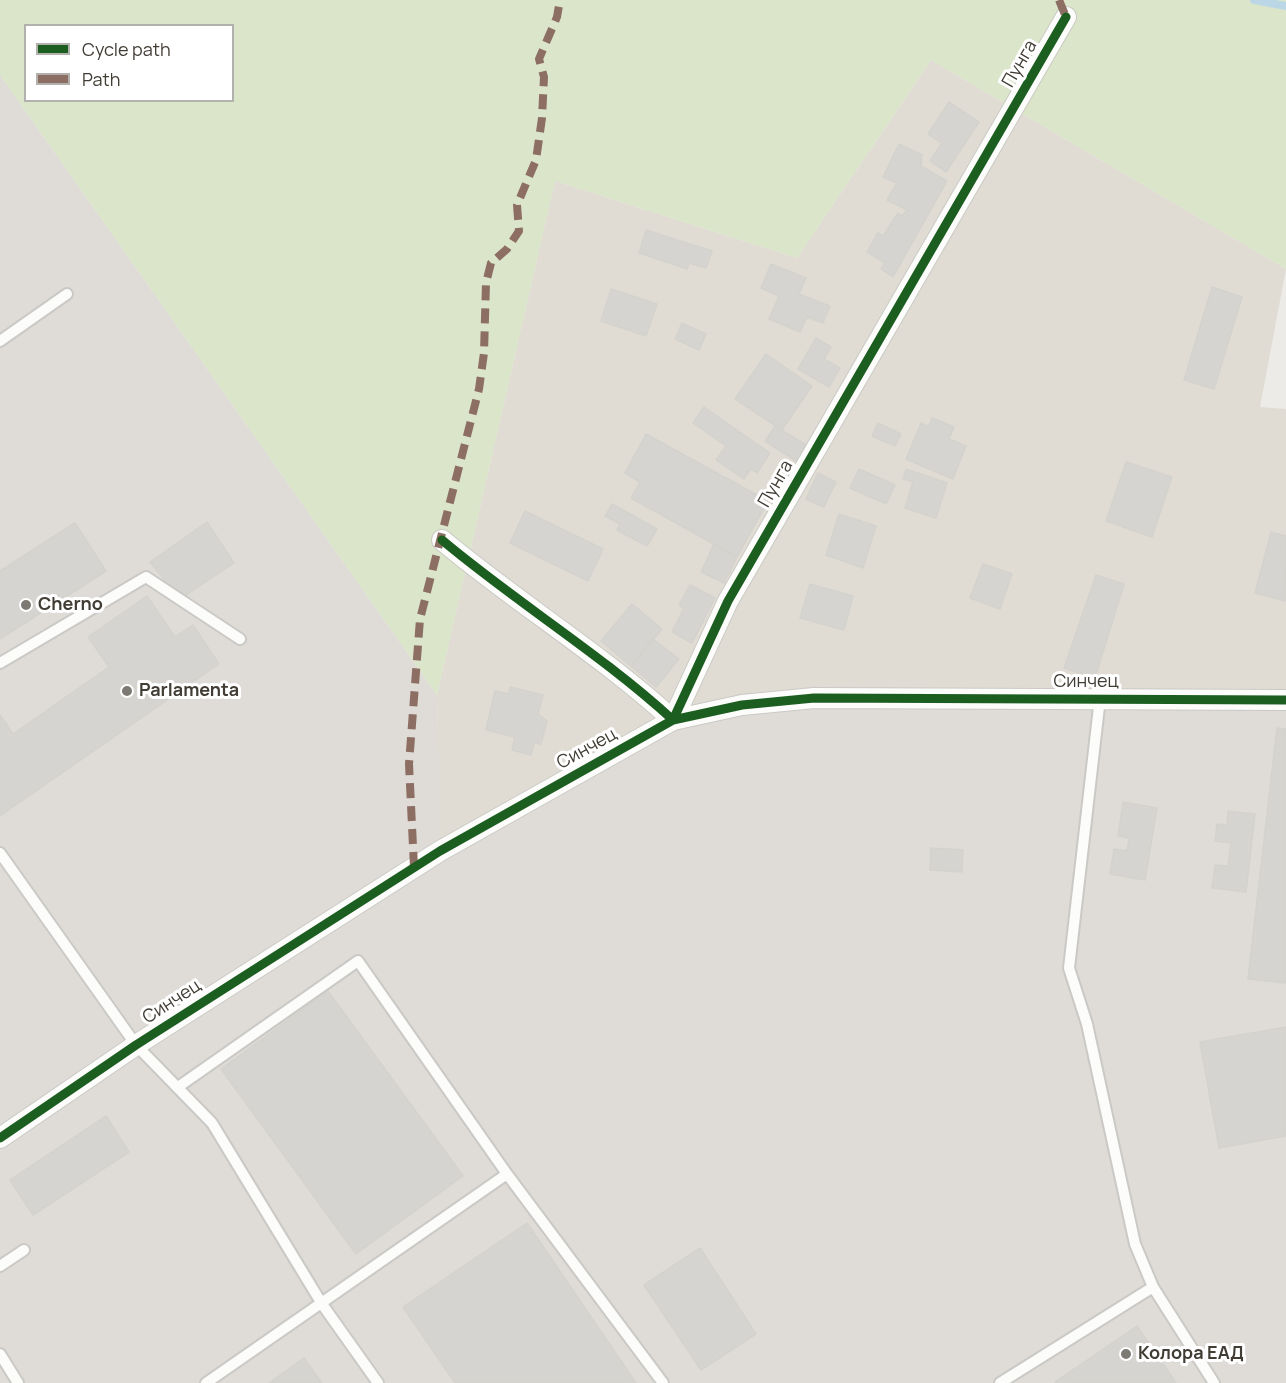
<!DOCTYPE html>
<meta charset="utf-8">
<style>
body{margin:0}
#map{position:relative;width:1286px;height:1383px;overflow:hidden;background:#ecebe7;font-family:Manrope,sans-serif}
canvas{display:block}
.legend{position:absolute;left:24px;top:24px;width:210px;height:78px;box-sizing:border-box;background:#fff;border:2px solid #b3b1ae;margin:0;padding:8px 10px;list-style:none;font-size:18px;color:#413c34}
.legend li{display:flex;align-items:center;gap:12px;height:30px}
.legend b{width:30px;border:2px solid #b3b1ae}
</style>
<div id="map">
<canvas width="1286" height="1383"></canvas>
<ul class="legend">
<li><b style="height:8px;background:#1b5e20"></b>Cycle path</li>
<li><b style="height:8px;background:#8d6e63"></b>Path</li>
</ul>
</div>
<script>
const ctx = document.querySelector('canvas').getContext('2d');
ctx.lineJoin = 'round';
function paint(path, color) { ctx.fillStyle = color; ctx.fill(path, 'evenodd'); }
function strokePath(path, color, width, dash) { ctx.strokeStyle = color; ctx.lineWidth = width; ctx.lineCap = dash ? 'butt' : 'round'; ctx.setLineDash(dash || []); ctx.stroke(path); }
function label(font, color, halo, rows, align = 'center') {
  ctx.font = font + ' Manrope,sans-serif'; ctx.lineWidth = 6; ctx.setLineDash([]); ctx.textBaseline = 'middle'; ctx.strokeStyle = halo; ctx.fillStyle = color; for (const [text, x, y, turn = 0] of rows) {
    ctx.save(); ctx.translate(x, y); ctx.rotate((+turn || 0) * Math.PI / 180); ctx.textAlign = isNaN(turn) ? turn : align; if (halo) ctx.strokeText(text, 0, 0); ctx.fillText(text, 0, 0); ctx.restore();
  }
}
paint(new Path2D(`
 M 931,60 L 1286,269 L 1260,407 L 1286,409 L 1286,700 L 440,851 L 437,695 L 555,181 L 797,258 Z`), '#e0dcd4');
paint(new Path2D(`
 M 0,75 L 437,695 L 441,850 L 673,720 L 742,705 L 1286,700 L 1286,1383 L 0,1383 Z`), '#dfdcd8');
paint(new Path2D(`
 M 0,0 L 1286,0 L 1286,269 L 931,60 L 797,258 L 555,181 L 437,695 L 0,75 ZM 26,26 L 232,26 L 232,100 L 26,100 Z`), '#dae5c9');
strokePath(new Path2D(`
 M 1254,0 L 1286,6`), '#bbd7e6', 8);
const building = new Path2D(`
 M 949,102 L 979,122 L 946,172 L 930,161 L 942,143 L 928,134 Z
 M 899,144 L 922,155 L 921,166 L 947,181 L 893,277 L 881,269 L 885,263 L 867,252 L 878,233 L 883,236 L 898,213 L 902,216 L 907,210 L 887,200 L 897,183 L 883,177 Z
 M 646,230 L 712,251 L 706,268 L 689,263 L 687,269 L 639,253 Z
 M 771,264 L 806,278 L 799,294 L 830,306 L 823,323 L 807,317 L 800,332 L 769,319 L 779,296 L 761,288 Z
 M 1212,287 L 1242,297 L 1214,389 L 1184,380 Z
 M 611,289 L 657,304 L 646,336 L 601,321 Z
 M 682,323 L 706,334 L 699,350 L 675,339 Z
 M 816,338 L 831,347 L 824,359 L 840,368 L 829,387 L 798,369 Z
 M 766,354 L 812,386 L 782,430 L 735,399 Z
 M 704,407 L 770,453 L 757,473 L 751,469 L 744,479 L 716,460 L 726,446 L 693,423 Z
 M 932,418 L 954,427 L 949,439 L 966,446 L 953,479 L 906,459 L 921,423 L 929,427 Z
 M 878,423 L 901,434 L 895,446 L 872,436 Z
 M 775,426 L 806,445 L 796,461 L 765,441 Z
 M 646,434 L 768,501 L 737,557 L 631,498 L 640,482 L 625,473 Z
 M 1126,462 L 1172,477 L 1152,537 L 1106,521 Z
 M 859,469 L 895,485 L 886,504 L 850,488 Z
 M 906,469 L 947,483 L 936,518 L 905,508 L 913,482 L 903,479 Z
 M 818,473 L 836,482 L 824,507 L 806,499 Z
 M 612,504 L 657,529 L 647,546 L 617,530 L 620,524 L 605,516 Z
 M 525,511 L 603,549 L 588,581 L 510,543 Z
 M 839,514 L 876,526 L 863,568 L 826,555 Z
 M 207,522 L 234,563 L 180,599 L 150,562 Z
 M 75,523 L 106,571 L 0,639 L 0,571 Z
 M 1271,532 L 1286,536 L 1285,601 L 1255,593 Z
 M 714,544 L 737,557 L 724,583 L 701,572 Z
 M 983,564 L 1012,574 L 1000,609 L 970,598 Z
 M 1096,575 L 1124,584 L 1095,678 L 1064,668 Z
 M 810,584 L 853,596 L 844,630 L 800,618 Z
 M 690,585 L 715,598 L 692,643 L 672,632 L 684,608 L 679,605 Z
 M 147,596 L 175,637 L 193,625 L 219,664 L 0,816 L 0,715 L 13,734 L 109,667 L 88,637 Z
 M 632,604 L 662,629 L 631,666 L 601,641 Z
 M 653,639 L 679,659 L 656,687 L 631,666 Z
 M 510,687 L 543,695 L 538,714 L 547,721 L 541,744 L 534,743 L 531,755 L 512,750 L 515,737 L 486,730 L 495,691 L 509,694 Z
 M 1277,728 L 1286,729 L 1286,983 L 1248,979 Z
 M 1123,802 L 1157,808 L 1145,880 L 1110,874 L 1114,849 L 1127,851 L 1129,838 L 1118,836 Z
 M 1228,811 L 1255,814 L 1246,892 L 1212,888 L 1215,865 L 1228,866 L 1231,843 L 1215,841 L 1217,824 L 1227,825 Z
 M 931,848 L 963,850 L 962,872 L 930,870 Z
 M 328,991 L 463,1176 L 356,1254 L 221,1069 Z
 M 1286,1027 L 1286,1136 L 1219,1148 L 1200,1042 Z
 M 106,1116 L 129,1152 L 33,1215 L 10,1180 Z
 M 527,1223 L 636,1383 L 455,1383 L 403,1307 Z
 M 700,1248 L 756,1334 L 701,1370 L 644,1285 Z
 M 1137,1326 L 1176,1383 L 1056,1383 L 1055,1382 Z
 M 304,1358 L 322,1383 L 269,1383 Z`);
paint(building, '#d6d4d0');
strokePath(building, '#d4d2cd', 1.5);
const service = new Path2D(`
 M 0,341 L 67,294
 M 0,663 L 146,577 L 240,639
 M 1100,698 L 1069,968 L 1087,1024 L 1135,1244 L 1153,1287 L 1214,1383
 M 0,853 L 136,1045 L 212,1123 L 322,1304 L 378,1383
 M 178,1087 L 358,961 L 507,1174
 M 0,1266 L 24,1250
 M 0,1354 L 18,1383
 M 206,1383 L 507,1174 L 663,1383
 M 1000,1383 L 1153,1287`);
const minor = new Path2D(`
 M 442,540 C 517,603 601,654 673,720 L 728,601 L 1066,17
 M 0,1138 L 136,1045 L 440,851 L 673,720 L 742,705 L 814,698 L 1286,700`);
strokePath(service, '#cac9c5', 14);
strokePath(minor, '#cac9c5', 22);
strokePath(service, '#fcfcfb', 10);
strokePath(minor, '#fcfcfb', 20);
strokePath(new Path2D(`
 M 1059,0 L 1066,17
 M 414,867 L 409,764 L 420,619 L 479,389 L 484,353 L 486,283 L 491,263 L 507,249 L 519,231 L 517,205 L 536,160 L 542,118 L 544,77 L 539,59 L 557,17 L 560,0`), '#8d6e63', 8, [15, 8]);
strokePath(new Path2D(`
 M 442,540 C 517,603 601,654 673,720 L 728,601 L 1066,17
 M 0,1138 L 136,1045 L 440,851 L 673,720 L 742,705 L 814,698 L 1286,700`), '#1b5e20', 9);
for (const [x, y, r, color] of [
 [26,605,6,"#7d7973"],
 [127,691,6,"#7d7973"],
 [1126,1354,6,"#7d7973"]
]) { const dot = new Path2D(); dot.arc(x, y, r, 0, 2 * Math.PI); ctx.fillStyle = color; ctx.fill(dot); strokePath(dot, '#fff', 2); }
label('18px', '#413c34', '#fff', [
 ["Пунга",1020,64,-60],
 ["Пунга",776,484,-60],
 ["Синчец",1086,682],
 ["Синчец",587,749,-29],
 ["Синчец",172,1002,-33]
]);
label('bold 18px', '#413c34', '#fff', [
 ["Cherno",38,605],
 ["Parlamenta",139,691],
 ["Колора ЕАД",1138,1354]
], 'left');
</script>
